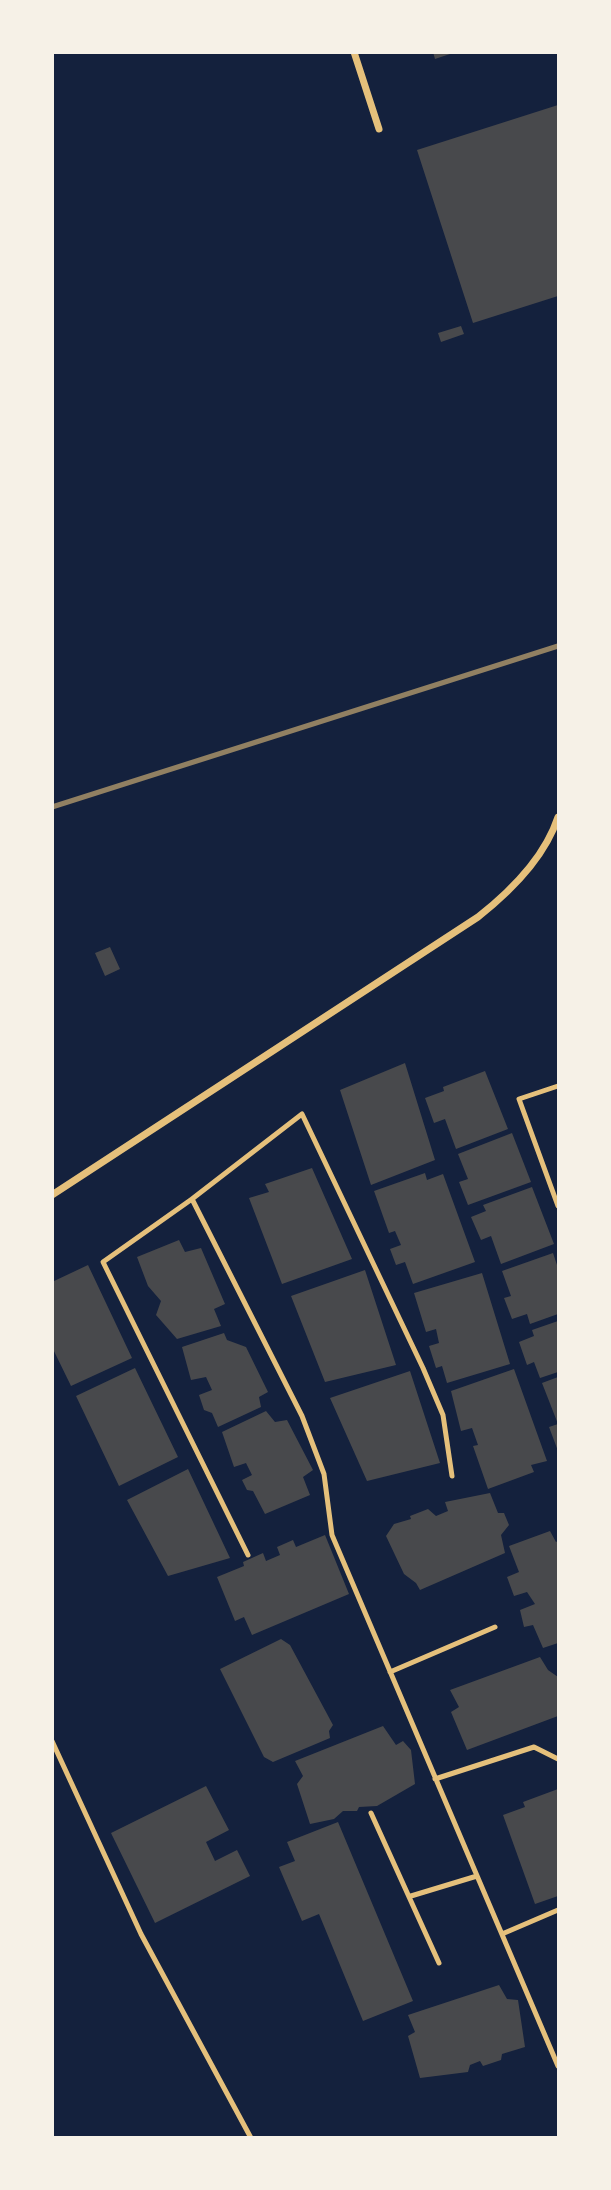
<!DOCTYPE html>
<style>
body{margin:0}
#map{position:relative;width:611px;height:2190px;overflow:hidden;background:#14213d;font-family:Manrope,sans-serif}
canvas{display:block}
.frame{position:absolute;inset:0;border:54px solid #f6f1e7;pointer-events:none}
</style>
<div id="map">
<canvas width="611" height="2190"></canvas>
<div class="frame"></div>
</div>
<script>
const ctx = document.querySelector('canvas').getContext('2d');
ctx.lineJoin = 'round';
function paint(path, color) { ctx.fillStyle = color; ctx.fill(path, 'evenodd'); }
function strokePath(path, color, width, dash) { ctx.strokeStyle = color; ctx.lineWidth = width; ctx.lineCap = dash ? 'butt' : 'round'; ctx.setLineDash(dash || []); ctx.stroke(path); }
paint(new Path2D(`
 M 433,52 L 452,52 L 453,53 L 435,59 Z
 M 558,105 L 558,296 L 473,323 L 417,150 Z
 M 461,326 L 464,334 L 441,342 L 438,333 Z
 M 110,947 L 120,969 L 105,976 L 95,953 Z
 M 405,1063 L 435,1160 L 371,1185 L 340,1090 Z
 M 485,1071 L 508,1129 L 456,1149 L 445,1119 L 434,1123 L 425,1098 L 444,1091 L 443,1087 Z
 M 512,1133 L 531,1182 L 468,1205 L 459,1182 L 468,1179 L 458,1154 Z
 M 312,1168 L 352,1259 L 282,1284 L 249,1198 L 269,1192 L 265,1184 Z
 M 425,1173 L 427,1180 L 443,1174 L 475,1262 L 413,1284 L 405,1262 L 396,1265 L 390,1249 L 401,1245 L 395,1231 L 389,1233 L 374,1191 Z
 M 532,1187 L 554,1244 L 501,1264 L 491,1236 L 481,1240 L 471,1217 L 486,1211 L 483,1205 Z
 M 179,1240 L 185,1252 L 201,1248 L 225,1304 L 214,1309 L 221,1326 L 177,1339 L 156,1315 L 161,1301 L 148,1286 L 137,1257 Z
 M 553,1253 L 558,1268 L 558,1314 L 530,1324 L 527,1314 L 512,1319 L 504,1298 L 511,1296 L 502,1271 Z
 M 88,1265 L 132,1358 L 71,1386 L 52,1347 L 52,1282 Z
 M 365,1270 L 396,1365 L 325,1382 L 291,1296 Z
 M 482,1273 L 510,1364 L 447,1383 L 442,1366 L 436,1368 L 429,1346 L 439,1343 L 436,1329 L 426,1332 L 414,1293 Z
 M 558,1321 L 558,1372 L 540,1378 L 534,1362 L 527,1365 L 519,1342 L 534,1336 L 532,1330 Z
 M 224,1333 L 227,1340 L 246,1347 L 268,1392 L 259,1397 L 261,1407 L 218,1427 L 212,1413 L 204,1410 L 199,1395 L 212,1390 L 206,1377 L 191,1380 L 182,1347 Z
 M 135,1368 L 178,1457 L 119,1486 L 76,1396 Z
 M 514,1369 L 547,1461 L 531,1465 L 534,1472 L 488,1489 L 473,1446 L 478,1445 L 472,1428 L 461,1431 L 451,1391 Z
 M 410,1371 L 440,1463 L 367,1481 L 330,1398 Z
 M 558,1377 L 558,1451 L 549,1427 L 558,1424 L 542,1383 Z
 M 266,1411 L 275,1422 L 287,1420 L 313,1470 L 303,1477 L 310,1495 L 265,1514 L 253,1491 L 247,1490 L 242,1480 L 252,1475 L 246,1463 L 234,1467 L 222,1432 Z
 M 188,1469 L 230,1558 L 168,1576 L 127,1500 Z
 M 490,1493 L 498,1513 L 504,1513 L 509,1525 L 501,1535 L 505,1553 L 420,1590 L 416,1583 L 404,1574 L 386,1536 L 394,1524 L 411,1519 L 410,1516 L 428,1509 L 436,1516 L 448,1511 L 445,1502 Z
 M 550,1531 L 556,1542 L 558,1541 L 558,1643 L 543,1648 L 533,1625 L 524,1627 L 520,1610 L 535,1604 L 527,1592 L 514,1596 L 507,1577 L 519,1572 L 509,1546 Z
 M 325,1535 L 349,1594 L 252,1635 L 244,1617 L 235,1621 L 217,1577 L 244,1566 L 243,1562 L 263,1553 L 266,1561 L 280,1555 L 277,1547 L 293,1540 L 296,1547 Z
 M 281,1639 L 290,1645 L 333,1725 L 329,1731 L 330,1738 L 273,1762 L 264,1757 L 220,1669 Z
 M 540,1657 L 548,1670 L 558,1677 L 558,1716 L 467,1750 L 451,1712 L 459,1707 L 450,1690 Z
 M 383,1726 L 396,1745 L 403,1741 L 411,1750 L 415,1784 L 377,1806 L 359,1807 L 357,1811 L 343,1811 L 334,1819 L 310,1824 L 297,1784 L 303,1776 L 295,1761 Z
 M 206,1786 L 229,1830 L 206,1842 L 215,1861 L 237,1850 L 250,1876 L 155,1923 L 111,1833 Z
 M 558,1789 L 558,1896 L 535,1904 L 503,1815 L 525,1807 L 523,1802 Z
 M 338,1822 L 413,2001 L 363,2021 L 319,1914 L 302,1921 L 279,1867 L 295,1861 L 287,1842 Z
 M 499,1985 L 507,1999 L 518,2000 L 525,2047 L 502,2054 L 501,2060 L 483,2066 L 480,2061 L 470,2065 L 468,2072 L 420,2078 L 408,2036 L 415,2032 L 408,2015 Z`), '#48494c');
strokePath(new Path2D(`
 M 558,1086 L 519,1099 L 558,1206
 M 192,1199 L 302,1114 L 423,1368 L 443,1415 L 452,1476
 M 248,1555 L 103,1262 L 192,1199 L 302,1416 L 324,1474 L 332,1535 L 558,2066
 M 390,1672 L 495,1627
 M 52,1741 L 141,1934 L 251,2138
 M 435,1779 L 534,1747 L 558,1759
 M 371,1813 L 439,1963
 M 411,1896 L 477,1876
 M 502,1934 L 558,1910`), '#e5c07b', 5);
strokePath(new Path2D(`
 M 354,52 L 379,129
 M 52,1195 L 478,917 C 511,891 545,857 558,817`), '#e5c07b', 7);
strokePath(new Path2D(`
 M 52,807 L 558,646`), '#918062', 5);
</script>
